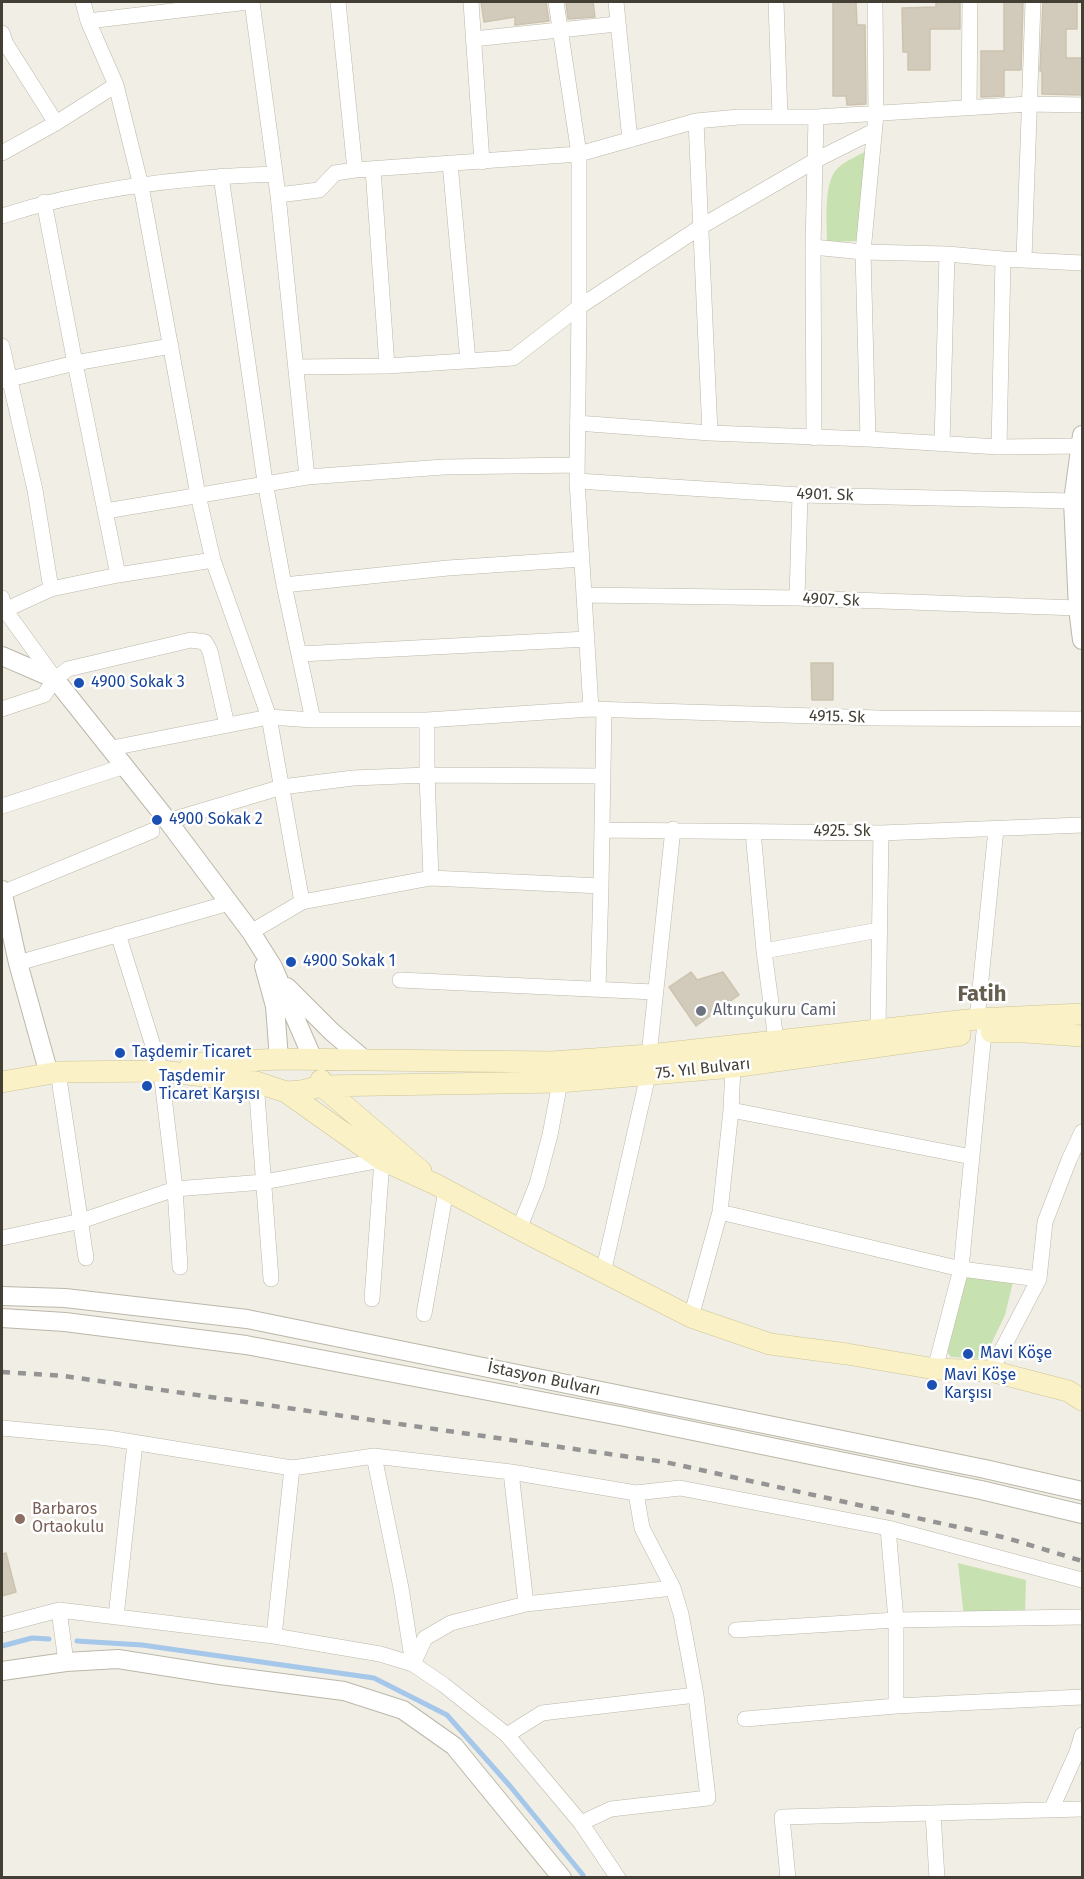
<!DOCTYPE html>
<meta charset="utf-8">
<style>
body{margin:0}
#map{position:relative;width:1084px;height:1879px;overflow:hidden;background:#f1eee5;font-family:"Fira Sans",sans-serif}
canvas{display:block}
.frame{position:absolute;inset:0;border:3px solid #433f35;pointer-events:none}
</style>
<div id="map">
<canvas width="1084" height="1879"></canvas>
<div class="frame"></div>
</div>
<script>
const ctx = document.querySelector('canvas').getContext('2d');
ctx.lineJoin = 'round';
function paint(path, color) { ctx.fillStyle = color; ctx.fill(path, 'evenodd'); }
function strokePath(path, color, width, dash) { ctx.strokeStyle = color; ctx.lineWidth = width; ctx.lineCap = dash ? 'butt' : 'round'; ctx.setLineDash(dash || []); ctx.stroke(path); }
function label(font, color, halo, rows, align = 'center') {
  ctx.font = font + ' "Fira Sans",sans-serif'; ctx.lineWidth = 5; ctx.setLineDash([]); ctx.textBaseline = 'middle'; ctx.strokeStyle = halo; ctx.fillStyle = color; for (const [text, x, y, turn = 0] of rows) {
    ctx.save(); ctx.translate(x, y); ctx.rotate((+turn || 0) * Math.PI / 180); ctx.textAlign = isNaN(turn) ? turn : align; if (halo) ctx.strokeText(text, 0, 0); ctx.fillText(text, 0, 0); ctx.restore();
  }
}
paint(new Path2D(`
 M 866,151 L 858,241 L 827,242 C 827,222 823,181 838,168 C 845,161 858,156 866,151 Z
 M 962,1271 L 1013,1282 L 1005,1315 L 984,1359 L 951,1357 L 943,1347 Z
 M 958,1563 L 1026,1580 L 1025,1617 L 964,1617 Z`), '#c7e2b0');
strokePath(new Path2D(`
 M 77,1641 L 142,1645 L 374,1678 L 447,1715 L 510,1786 L 583,1875
 M 2,1646 L 32,1638 L 49,1639`), '#a5c7ea', 5);
const building = new Path2D(`
 M 481,2 L 546,2 L 549,21 L 515,25 L 515,17 L 484,22 Z
 M 566,2 L 593,2 L 595,17 L 568,19 Z
 M 833,2 L 856,2 L 857,25 L 865,25 L 866,104 L 847,105 L 846,96 L 833,96 Z
 M 936,2 L 960,2 L 960,29 L 930,29 L 930,70 L 908,70 L 908,52 L 903,52 L 902,8 L 936,7 Z
 M 1004,2 L 1023,2 L 1021,70 L 1004,70 L 1004,96 L 981,97 L 981,51 L 1004,51 Z
 M 1043,2 L 1077,2 L 1077,29 L 1066,29 L 1066,58 L 1083,58 L 1082,95 L 1042,94 L 1042,71 L 1040,71 Z
 M 811,663 L 833,663 L 833,700 L 812,700 Z
 M 691,972 L 697,980 L 723,972 L 739,995 L 696,1026 L 669,987 Z
 M 6,1553 L 16,1592 L 2,1596 L 2,1554 Z`);
paint(building, '#d2cbbb');
strokePath(building, '#ccc3af', 1.5);
const minor = new Path2D(`
 M 83,2 L 88,21 L 116,85 L 141,186 L 198,495 L 213,560 L 269,717 L 302,902
 M 252,2 L 278,195 L 307,477
 M 338,2 L 355,170
 M 471,2 L 482,162
 M 556,2 L 579,154 L 579,307 L 577,481 L 591,709
 M 616,2 L 630,140
 M 776,2 L 780,116
 M 88,21 L 248,2
 M 2,33 L 6,44 L 56,123
 M 473,39 L 617,24
 M 969,107 L 970,2
 M 696,121 L 710,433
 M 2,153 L 56,123 L 116,85
 M 450,163 L 468,361
 M 373,169 L 387,366
 M 221,176 L 265,482 L 284,585 L 313,720
 M 278,195 L 319,190 L 335,173 L 355,170 L 579,154 L 696,121 L 739,117 L 816,117 L 1029,104 L 1082,105
 M 44,202 L 75,363 L 118,575
 M 2,216 C 88,188 183,177 275,174
 M 813,247 L 863,252 L 947,254 L 1003,259 L 1082,263
 M 1024,259 L 1033,2
 M 2,346 L 35,490 L 51,589
 M 297,367 L 387,366 L 513,358 L 579,307 L 702,226 L 816,160 L 874,131
 M 2,381 L 75,363 L 171,346
 M 577,423 L 710,433 L 868,439 L 999,447 L 1082,446
 M 814,438 L 813,247 L 816,117
 M 868,439 L 863,252 L 876,114 L 875,2
 M 942,444 L 947,254
 M 999,447 L 1003,259
 M 577,481 L 800,495 L 1073,501
 M 106,511 L 307,477 L 444,467 L 577,465
 M 284,585 L 448,568 L 582,559
 M 585,595 L 797,598 L 1078,608
 M 2,598 L 5,610 L 55,679
 M 797,598 L 800,495
 M 5,610 L 51,589 L 118,575 L 213,560
 M 300,654 L 587,639
 M 2,709 L 44,695 L 55,679 L 68,669 L 191,640 L 205,642 L 210,651 L 227,725
 M 427,720 L 427,775 L 431,878
 M 112,748 L 269,717 L 313,720 L 427,720 L 591,709 L 879,718 L 1082,719
 M 2,806 L 125,766
 M 168,821 L 282,787 L 353,778 L 427,775 L 603,776
 M 602,830 L 881,833 L 1082,825
 M 753,832 L 764,951 L 776,1040
 M 2,893 L 152,831
 M 251,932 L 302,902 L 431,878 L 601,886
 M 118,934 L 161,1071 L 175,1189 L 180,1267
 M 764,951 L 879,930
 M 18,963 L 229,903
 M 400,980 L 654,992
 M 598,988 L 601,886 L 604,710
 M 977,1019 L 996,829
 M 878,1029 L 881,833
 M 649,1055 L 673,829
 M 58,1072 L 86,1258
 M 256,1082 L 271,1279
 M 731,1110 L 972,1157
 M 720,1212 L 961,1269 L 1039,1279
 M 519,1229 L 537,1184 L 550,1135 L 560,1082
 M 2,1238 L 81,1221 L 175,1189 L 264,1182 L 382,1160 L 372,1299
 M 603,1273 L 648,1075
 M 424,1314 L 446,1190
 M 691,1317 L 720,1212 L 731,1110 L 733,1067
 M 935,1369 L 961,1269 L 984,1032
 M 991,1371 L 1039,1279 L 1045,1222 L 1069,1160 L 1082,1132
 M 2,1428 L 108,1438 L 292,1468 L 374,1456 L 511,1472 L 636,1493
 M 374,1456 L 401,1588 L 413,1664
 M 511,1472 L 526,1604
 M 888,1528 L 896,1620 L 896,1706
 M 59,1610 L 66,1662
 M 116,1617 L 135,1443
 M 2,1625 L 59,1610 L 274,1636 L 380,1654 L 413,1664 L 444,1685 L 507,1735 L 581,1823 L 618,1878
 M 736,1630 L 896,1620 L 1082,1617
 M 274,1636 L 292,1468
 M 413,1664 L 425,1638 L 451,1623 L 526,1604 L 673,1588
 M 745,1719 L 896,1706 L 1082,1697
 M 507,1735 L 542,1713 L 696,1695
 M 1052,1808 L 1077,1752 L 1082,1735
 M 933,1813 L 937,1878
 M 581,1823 L 611,1809 L 708,1798 L 696,1695 L 681,1614 L 673,1588 L 642,1528 L 636,1493 L 680,1488 L 888,1528 L 1082,1580
 M 788,1878 L 782,1817 L 1082,1809`);
const tertiary = new Path2D(`
 M 1082,435 L 1073,501 L 1078,608 L 1082,640
 M 2,656 L 55,679 L 164,816 L 251,932 L 273,967 L 313,1059
 M 2,890 L 18,963 L 49,1074
 M 264,966 L 275,1006 L 279,1059
 M 287,987 L 332,1032 L 366,1061
 M 2,1296 L 65,1298 L 247,1319 L 985,1469 L 1082,1491
 M 2,1318 L 65,1322 L 246,1345 L 625,1417 L 981,1490 L 1082,1514
 M 2,1671 L 66,1662 L 118,1659 L 220,1675 L 344,1691 L 403,1710 L 454,1746 L 562,1878`);
const secondary = new Path2D(`
 M 991,1032 L 1025,1032 L 1082,1036
 M 191,1064 L 279,1059 L 552,1062 L 649,1055 L 977,1019 L 1082,1014
 M 321,1080 L 322,1086 L 421,1171
 M 2,1082 L 58,1072 L 161,1071 L 256,1082 L 286,1092 L 382,1160 L 435,1184 L 519,1229 L 691,1317 L 770,1344 L 847,1354 L 935,1369 L 991,1371 L 1068,1391 L 1082,1400
 M 286,1092 L 301,1091 L 322,1086 L 560,1082 L 733,1067 L 960,1035`);
strokePath(minor, '#bbb7a8', 16);
strokePath(tertiary, '#bbb7a8', 20);
strokePath(secondary, '#cdc497', 22);
strokePath(minor, '#fff', 15);
strokePath(tertiary, '#fff', 18);
strokePath(secondary, '#faf2c6', 21);
strokePath(new Path2D(`
 M 2,1372 L 64,1376 L 665,1462 L 1007,1538 L 1082,1561`), '#949494', 4.5, [8, 8]);
for (const [x, y, r, color] of [
 [79,683,6,"#1a4fb4"],
 [157,820,6,"#1a4fb4"],
 [291,962,6,"#1a4fb4"],
 [701,1011,6,"#6b7280"],
 [120,1053,6,"#1a4fb4"],
 [147,1086,6,"#1a4fb4"],
 [968,1354,6,"#1a4fb4"],
 [932,1385,6,"#1a4fb4"],
 [20,1519,6,"#8d6e63"]
]) { const dot = new Path2D(); dot.arc(x, y, r, 0, 2 * Math.PI); ctx.fillStyle = color; ctx.fill(dot); strokePath(dot, '#fff', 2); }
label('16px', '#433f35', '#fff', [
 ["4901. Sk",825,495,2],
 ["4907. Sk",831,600,3],
 ["4915. Sk",837,717,2],
 ["4925. Sk",842,832],
 ["75. Yıl Bulvarı",703,1069,-6],
 ["İstasyon Bulvarı",544,1379,12]
]);
label('16px', '#164399', '#fff', [
 ["4900 Sokak 3",91,683],
 ["4900 Sokak 2",169,820],
 ["4900 Sokak 1",303,962],
 ["Taşdemir Ticaret",132,1053],
 ["Taşdemir",159,1077],
 ["Ticaret Karşısı",159,1095],
 ["Mavi Köşe",980,1354],
 ["Mavi Köşe",944,1376],
 ["Karşısı",944,1394]
], 'left');
label('16px', '#5b616d', '#fff', [
 ["Altınçukuru Cami",713,1011]
], 'left');
label('16px', '#785e54', '#fff', [
 ["Barbaros",32,1510],
 ["Ortaokulu",32,1528]
], 'left');
label('bold 22px', '#655d4d', '#fff', [
 ["Fatih",982,995]
]);
</script>
